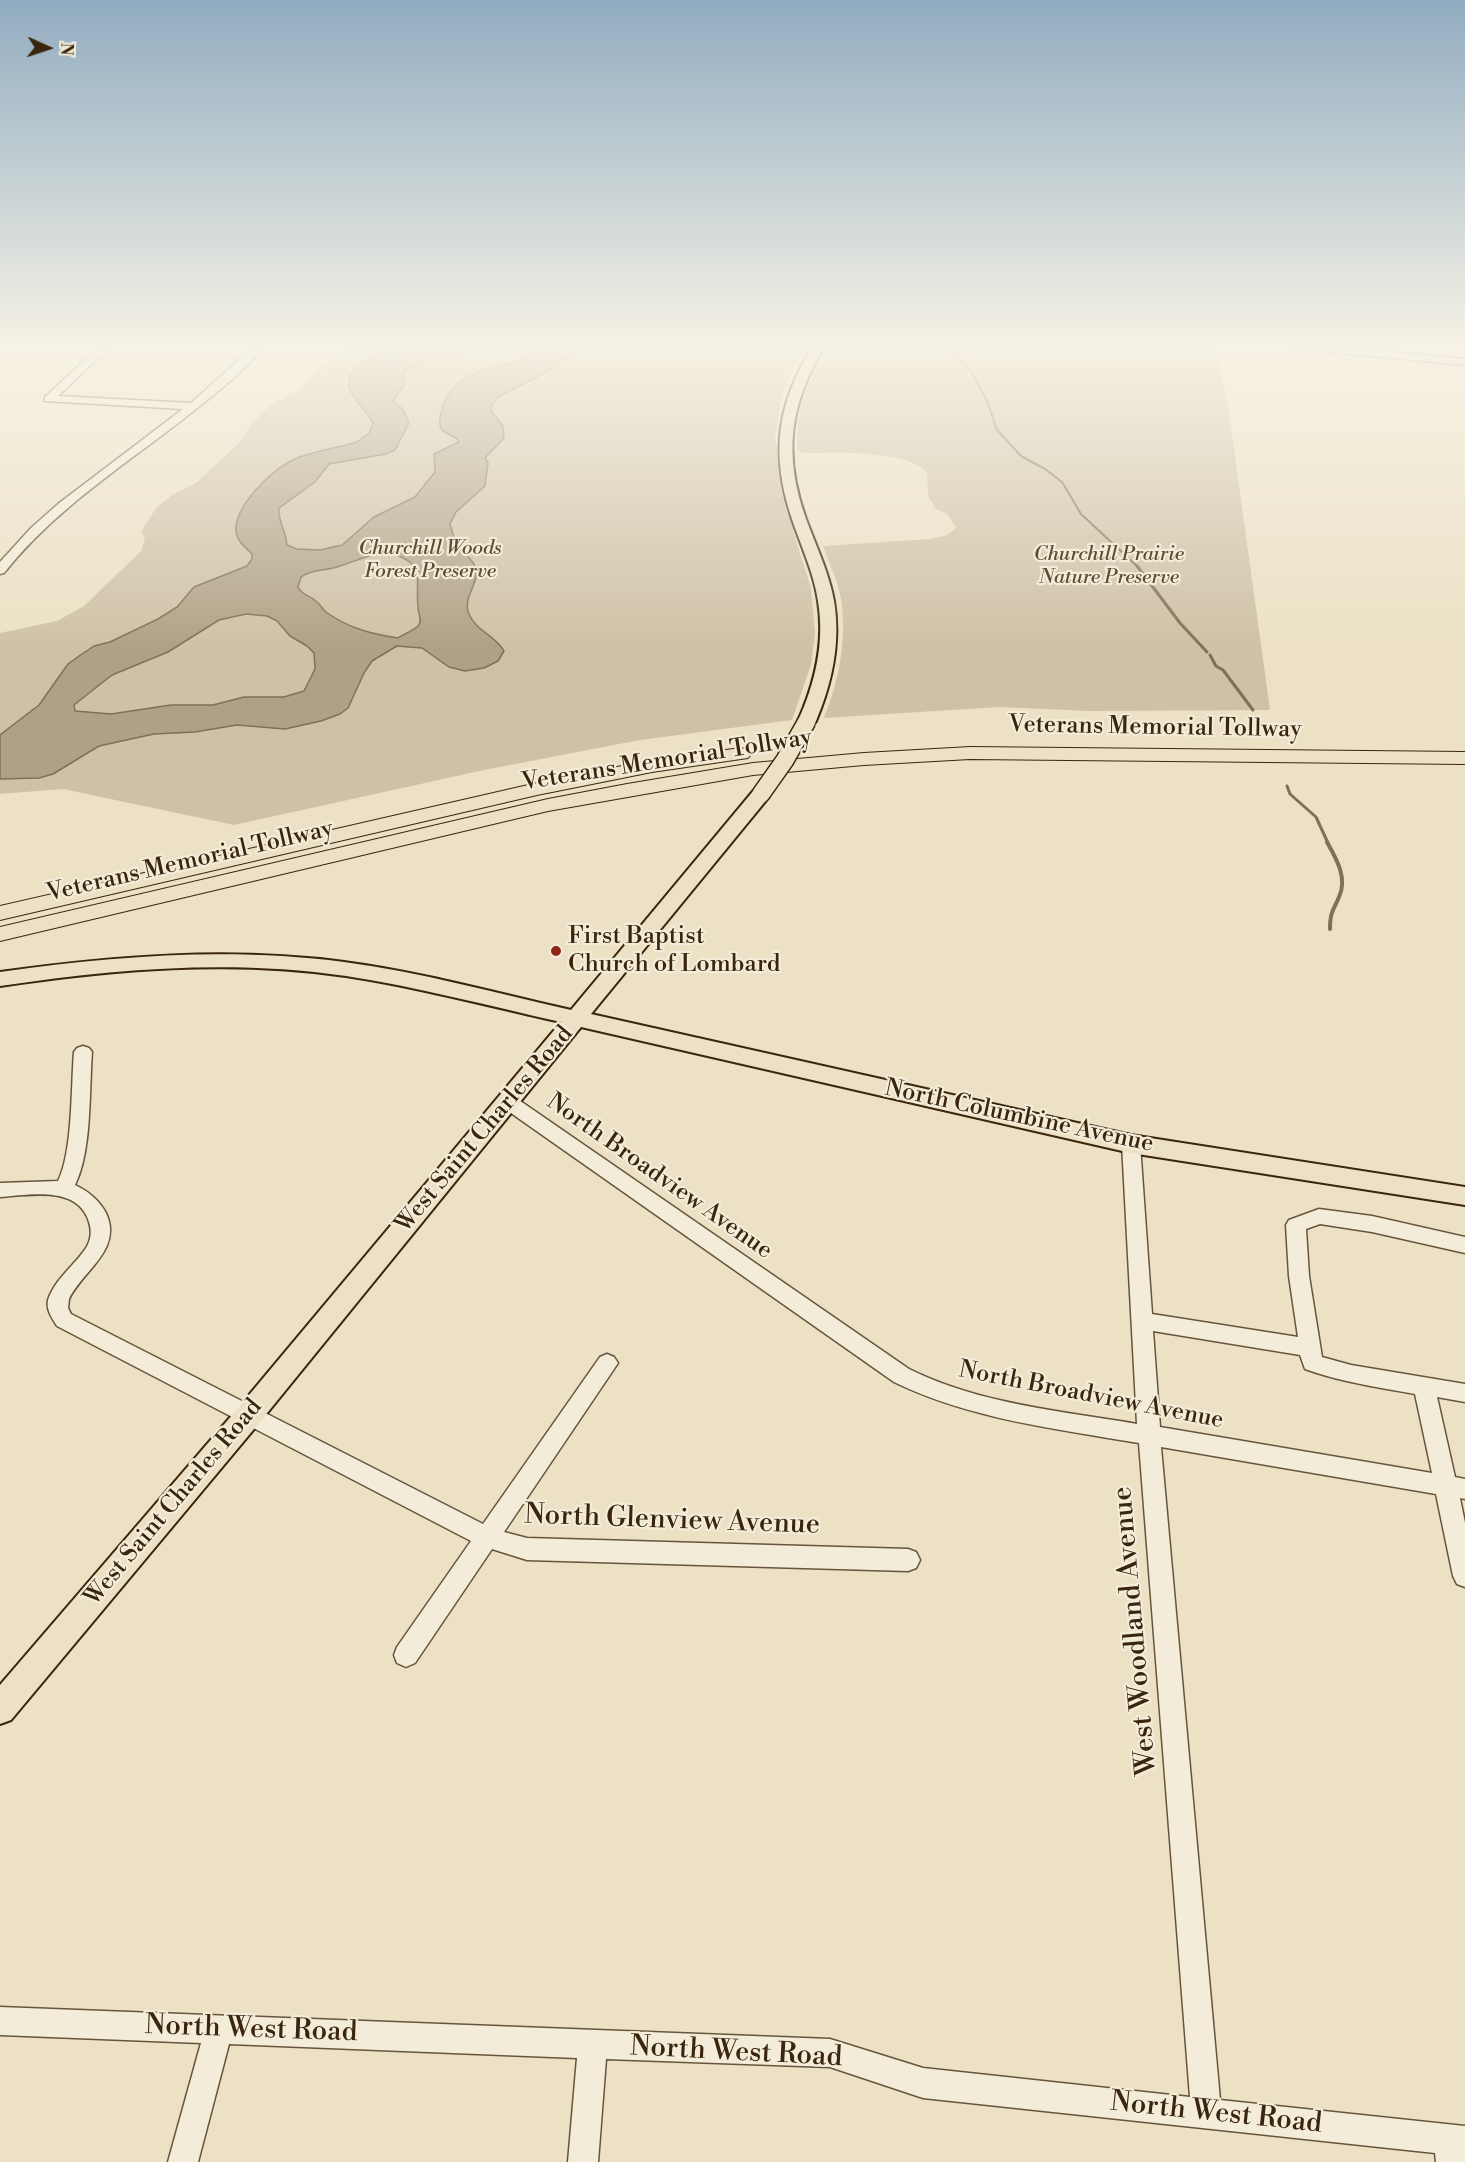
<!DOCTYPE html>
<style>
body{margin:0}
#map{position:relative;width:1465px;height:2162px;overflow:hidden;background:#ece1c5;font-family:"Libre Bodoni",serif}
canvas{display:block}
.north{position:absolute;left:18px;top:18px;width:60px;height:60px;-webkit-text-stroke:4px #f3ecd9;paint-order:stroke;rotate:93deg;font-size:16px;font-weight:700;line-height:24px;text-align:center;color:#3a260d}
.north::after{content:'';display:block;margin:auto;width:21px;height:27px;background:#3a260d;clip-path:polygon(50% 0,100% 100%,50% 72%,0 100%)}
</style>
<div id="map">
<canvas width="1465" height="2162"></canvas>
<div class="north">N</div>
</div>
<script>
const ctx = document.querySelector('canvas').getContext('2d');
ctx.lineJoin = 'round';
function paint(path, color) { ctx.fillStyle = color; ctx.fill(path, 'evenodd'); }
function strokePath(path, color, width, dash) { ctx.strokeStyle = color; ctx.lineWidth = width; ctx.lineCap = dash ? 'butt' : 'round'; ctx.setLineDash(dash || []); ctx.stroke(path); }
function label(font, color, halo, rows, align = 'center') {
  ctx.font = font + ' "Libre Bodoni",serif'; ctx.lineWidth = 4.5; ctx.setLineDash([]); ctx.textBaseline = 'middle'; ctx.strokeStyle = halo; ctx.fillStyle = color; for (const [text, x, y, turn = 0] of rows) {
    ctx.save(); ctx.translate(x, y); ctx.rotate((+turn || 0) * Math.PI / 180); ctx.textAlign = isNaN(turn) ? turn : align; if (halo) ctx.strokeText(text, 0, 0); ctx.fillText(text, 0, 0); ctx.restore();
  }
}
paint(new Path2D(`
 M 345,346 L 807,346 L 797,360 L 782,395 L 775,438 L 793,531 L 811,588 L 815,633 L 811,665 L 792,720 L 640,740 L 484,770 L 234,825 L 63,789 L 0,794 L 0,633 L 57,621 L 84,606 L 141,551 L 145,538 L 141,532 L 156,508 L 172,495 L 196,483 L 241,441 L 250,426 L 270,405 L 296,392 Z
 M 829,346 L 1214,346 L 1227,398 L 1270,710 L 1090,711 L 999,707 L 824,718 C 839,681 847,639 841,599 C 838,581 829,563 823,546 L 930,539 L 947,535 L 956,528 L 947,514 L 936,509 L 928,496 L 927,472 C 904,449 835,453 803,453 L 797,450 C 796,410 807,380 829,346 Z`), '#cec1a6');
const water = new Path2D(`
 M 399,346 L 591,346 L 554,364 L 549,371 L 499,396 L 492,405 L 491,411 L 503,426 L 504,438 L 485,458 L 488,463 L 485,486 L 456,512 L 450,524 C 452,530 453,537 456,542 C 461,552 474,559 476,569 C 479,585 462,597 469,614 C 476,631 496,636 504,651 L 498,661 L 484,668 L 465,671 L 449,667 L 422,648 L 397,646 L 372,661 L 364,673 L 348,708 L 340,714 L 321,721 L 285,729 L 237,725 L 195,732 L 154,734 L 99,746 L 53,774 L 39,778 L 0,779 L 0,735 L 39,705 L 68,664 L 79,656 L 94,646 L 110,642 L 158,619 L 177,607 L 194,587 L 247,566 L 252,559 L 252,554 C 247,549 240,544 237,536 C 229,510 273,468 295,459 C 314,451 337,448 357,442 L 369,433 L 373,424 C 370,414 360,406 354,397 C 334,367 379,356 399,346 ZM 509,347 L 527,350 L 526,356 C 499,371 457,368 444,403 C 442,409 439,418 440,425 C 441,435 456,434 459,442 L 434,454 L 435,472 L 415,497 L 374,517 L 342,545 L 320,550 L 297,549 L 287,545 C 286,531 277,519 279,508 L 315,482 L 329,464 L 386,454 L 395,450 L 409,423 L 403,410 L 393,400 L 404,385 L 403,374 L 405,371 L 434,355 L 480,352 ZM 388,553 C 427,562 415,578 418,607 C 418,613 423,621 418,626 C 413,631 404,634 398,638 C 371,634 348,628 326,612 C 322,609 320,604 316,601 C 310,595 302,596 298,587 L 301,577 C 312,569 325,571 337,567 C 354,562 370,553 388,553 ZM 246,614 L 267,616 L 277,621 L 290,636 L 307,646 L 314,653 L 315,669 L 304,691 L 284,697 L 244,697 L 213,705 L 171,705 L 111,714 L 75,711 L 74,705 L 112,675 L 168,652 L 219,620 Z`);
paint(water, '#afa186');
strokePath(water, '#807056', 1.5);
strokePath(new Path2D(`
 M 959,346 L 957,354 L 972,373 L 987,401 L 997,430 L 1021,456 L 1045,469 L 1062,482 L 1081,514 L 1138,567`), '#807056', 2);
strokePath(new Path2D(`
 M 1137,566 L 1180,623 L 1207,652
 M 1210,655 L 1216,666 L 1223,670 L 1253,710
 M 1287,786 L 1290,794 L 1316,817 L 1328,843`), '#807056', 3);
strokePath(new Path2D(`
 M 1327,842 C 1336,858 1348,878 1339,897 C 1333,911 1330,912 1330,929`), '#807056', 4);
const minor = new Path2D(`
 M 100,346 L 111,346 L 58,396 L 191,403 L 254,346 L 264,346 C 245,370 220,390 196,409 C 131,461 57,506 4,573 L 0,574 L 0,562 L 31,528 L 58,504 L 183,409 L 45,401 L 45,397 Z
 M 1291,346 L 1326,346 L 1465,359 L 1465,365 L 1296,349 Z
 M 83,1046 L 89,1048 L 92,1052 C 89,1091 92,1151 75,1185 C 88,1191 99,1200 106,1213 C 123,1250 83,1270 69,1299 L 68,1308 L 71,1314 L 483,1524 L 600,1357 L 607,1354 L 614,1357 L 618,1363 L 614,1369 L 504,1532 L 527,1538 L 908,1549 L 916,1552 L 920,1560 L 916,1568 L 908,1571 L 527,1560 L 492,1549 L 415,1663 L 406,1667 L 397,1663 L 394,1655 L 397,1647 L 471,1541 L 57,1326 C 52,1318 46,1310 48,1300 C 55,1279 74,1266 86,1248 C 91,1240 92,1231 89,1222 C 78,1185 29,1195 0,1197 L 0,1183 L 58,1181 C 73,1151 71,1087 74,1052 L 77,1048 Z
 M 507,1094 L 513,1096 L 909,1369 C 980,1404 1060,1411 1137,1424 L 1122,1144 L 1124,1139 L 1131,1137 L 1138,1139 L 1140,1144 L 1152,1314 L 1298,1337 L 1289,1276 L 1286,1225 L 1289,1220 L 1319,1209 L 1372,1216 L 1465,1237 L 1465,1253 L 1372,1232 L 1320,1224 L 1306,1229 L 1309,1276 L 1322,1357 L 1351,1365 L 1465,1384 L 1465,1402 L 1437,1397 L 1455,1477 L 1465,1479 L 1465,1499 L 1460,1498 L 1465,1523 L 1465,1587 L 1457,1584 L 1453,1576 L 1436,1494 L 1161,1447 L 1220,2100 L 1465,2126 L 1465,2162 L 1436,2162 L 1435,2153 L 923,2098 L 830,2067 L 606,2059 L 598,2162 L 568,2162 L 577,2058 L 229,2044 L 198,2162 L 168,2162 L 201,2043 L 0,2035 L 0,2007 L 830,2039 L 923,2068 L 1190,2097 L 1139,1443 C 1056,1429 970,1419 894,1382 L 501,1106 L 498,1101 L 501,1096 ZM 1153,1331 L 1300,1355 L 1305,1369 C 1341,1382 1377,1387 1415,1394 L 1432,1473 L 1160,1427 Z`);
const major = new Path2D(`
 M 813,346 L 825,346 C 789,404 783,455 806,519 C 816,546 829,573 834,601 C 841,643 832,683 816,721 L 813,725 L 801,725 L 798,721 C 815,683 825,643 818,601 C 814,573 801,546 792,519 C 770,454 777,403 813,346 Z
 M 761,788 L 768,790 L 770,794 L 768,798 L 591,1014 L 1131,1135 L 1465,1187 L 1465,1205 L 1131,1153 L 581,1027 L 259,1423 L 11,1720 L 0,1724 L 0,1685 L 239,1407 L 561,1022 C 489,1006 418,987 346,976 C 231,959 114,969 0,986 L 0,972 C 114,956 229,947 344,962 C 420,972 496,993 571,1010 L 754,790 Z`);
const highway = new Path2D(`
 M 970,747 L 1465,752 L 1465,764 L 970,759 L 864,765 L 753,775 L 548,811 L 0,941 L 0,927 L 548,799 L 627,784 L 753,763 L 864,753 Z
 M 741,748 L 748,750 L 751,754 L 748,758 L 652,772 L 537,795 L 0,920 L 0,906 L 537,783 L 652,760 Z`);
strokePath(minor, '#66553b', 3);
strokePath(major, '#3a260d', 4);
strokePath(highway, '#3a260d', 2);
paint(minor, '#f3ecd9');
paint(major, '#ece1c5');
paint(highway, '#ece1c5');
const majorBridge = new Path2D(`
 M 761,794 L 785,760 L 807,721`);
strokePath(majorBridge, '#3a260d', 20, []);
strokePath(majorBridge, '#ece1c5', 17);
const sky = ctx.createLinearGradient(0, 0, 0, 649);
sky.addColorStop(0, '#91acc1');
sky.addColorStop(0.53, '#f6f2e5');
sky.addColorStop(1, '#f6f2e500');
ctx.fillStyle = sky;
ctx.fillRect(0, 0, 1465, 649);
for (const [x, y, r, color] of [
 [556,951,6,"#8f2418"]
]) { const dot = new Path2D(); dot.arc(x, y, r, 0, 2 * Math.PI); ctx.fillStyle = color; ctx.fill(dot); strokePath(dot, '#f3ecd9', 2); }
label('italic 20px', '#5f4d33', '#f3ecd9', [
 ["Churchill Woods",430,549],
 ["Forest Preserve",430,572],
 ["Churchill Prairie",1109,555],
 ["Nature Preserve",1109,578]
]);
label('24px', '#3a260d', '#f3ecd9', [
 ["Veterans Memorial Tollway",1155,728,1],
 ["Veterans Memorial Tollway",667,761,-9],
 ["Veterans Memorial Tollway",190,862,-13],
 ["North Columbine Avenue",1019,1117,12],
 ["West Saint Charles Road",485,1130,-50],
 ["North Broadview Avenue",659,1177,35],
 ["North Broadview Avenue",1091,1396,11],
 ["West Saint Charles Road",174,1503,-50]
]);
label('24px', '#3a260d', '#f3ecd9', [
 ["First Baptist",568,937],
 ["Church of Lombard",568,965]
], 'left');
label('28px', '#3a260d', '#f3ecd9', [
 ["North Glenview Avenue",672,1521,2],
 ["West Woodland Avenue",1136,1631,-95],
 ["North West Road",251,2030,2],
 ["North West Road",736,2053,3],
 ["North West Road",1216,2114,6]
]);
</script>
